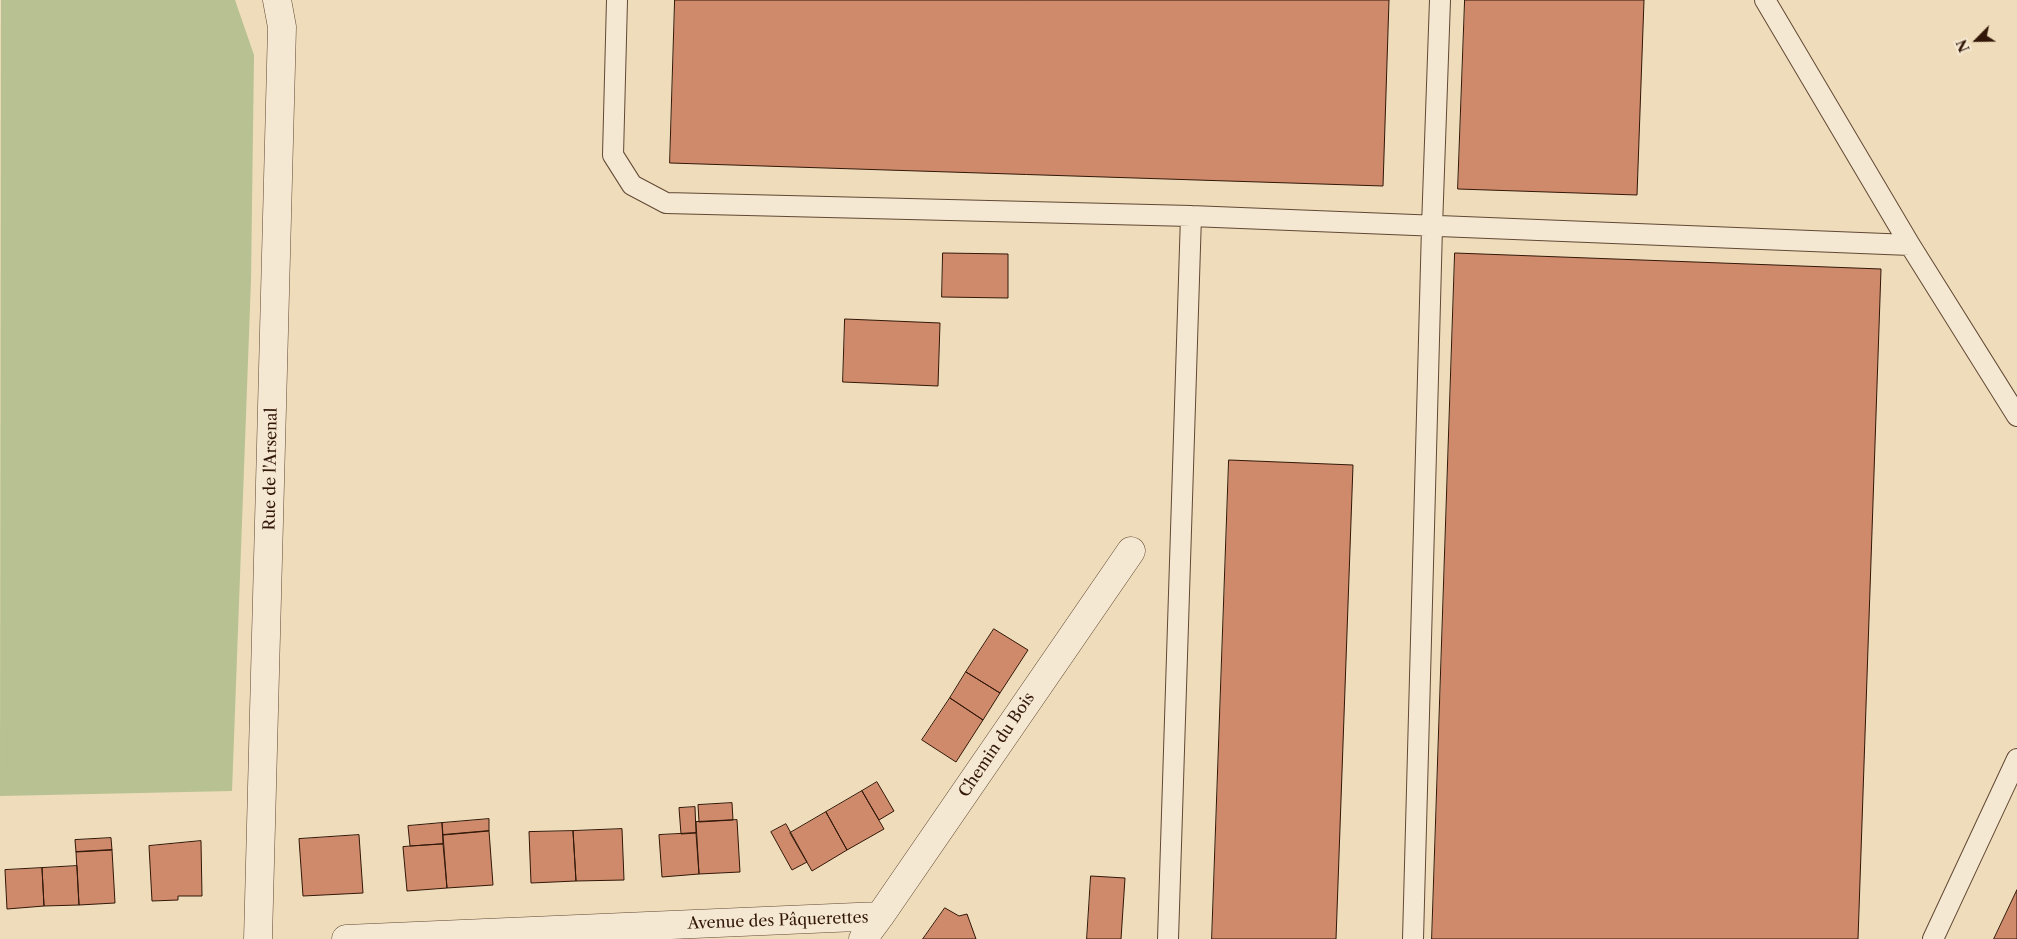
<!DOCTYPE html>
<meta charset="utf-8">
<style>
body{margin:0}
#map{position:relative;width:2017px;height:939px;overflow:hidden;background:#efdcba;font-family:"Libre Caslon Text",serif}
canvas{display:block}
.north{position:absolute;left:1952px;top:15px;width:50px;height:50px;-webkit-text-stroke:4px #f5e8d2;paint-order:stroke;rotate:247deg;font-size:14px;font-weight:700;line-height:20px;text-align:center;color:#321708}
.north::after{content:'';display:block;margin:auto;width:18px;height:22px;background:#321708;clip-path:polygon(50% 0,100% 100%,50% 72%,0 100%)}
</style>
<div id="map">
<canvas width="2017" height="939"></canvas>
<div class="north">N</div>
</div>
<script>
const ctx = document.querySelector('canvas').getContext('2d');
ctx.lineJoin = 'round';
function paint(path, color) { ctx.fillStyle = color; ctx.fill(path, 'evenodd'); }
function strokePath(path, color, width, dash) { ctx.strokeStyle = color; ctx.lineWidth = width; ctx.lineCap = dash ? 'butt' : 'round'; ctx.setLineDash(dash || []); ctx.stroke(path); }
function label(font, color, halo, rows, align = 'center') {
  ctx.font = font + ' "Libre Caslon Text",serif'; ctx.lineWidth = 5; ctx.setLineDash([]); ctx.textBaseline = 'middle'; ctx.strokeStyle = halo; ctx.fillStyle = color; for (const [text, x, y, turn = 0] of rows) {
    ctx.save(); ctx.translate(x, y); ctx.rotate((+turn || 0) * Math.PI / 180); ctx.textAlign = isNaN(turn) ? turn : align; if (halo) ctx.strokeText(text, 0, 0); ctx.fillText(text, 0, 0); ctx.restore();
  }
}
paint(new Path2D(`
 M 1,0 L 235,0 L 254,55 L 251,280 L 232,791 L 0,796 Z`), '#b7c191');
const building = new Path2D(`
 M 675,0 L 1389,0 L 1383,186 L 670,163 Z
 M 1465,0 L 1644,0 L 1637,195 L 1458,189 Z
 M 943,253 L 1008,254 L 1008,298 L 942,297 Z
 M 1455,253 L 1881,269 L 1858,939 L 1432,939 Z
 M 845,319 L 940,323 L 938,386 L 843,382 Z
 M 1229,460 L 1353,465 L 1336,939 L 1212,939 Z
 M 994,629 L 1028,650 L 1000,693 L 966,672 Z
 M 966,672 L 1000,693 L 983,720 L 950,698 Z
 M 950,698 L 983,720 L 956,762 L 922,740 Z
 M 877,782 L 894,811 L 879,820 L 862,791 Z
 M 862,791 L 884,829 L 847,850 L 826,812 Z
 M 732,803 L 733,820 L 699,822 L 698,805 Z
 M 695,807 L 696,833 L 681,834 L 679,808 Z
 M 826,812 L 847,850 L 812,871 L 790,833 Z
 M 489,819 L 489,831 L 443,835 L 442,823 Z
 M 737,820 L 740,872 L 699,874 L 696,822 Z
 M 442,823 L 443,844 L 410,846 L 408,826 Z
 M 786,824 L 807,862 L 792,870 L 771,832 Z
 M 622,829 L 624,880 L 576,881 L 573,831 Z
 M 489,831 L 493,885 L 447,888 L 443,835 Z
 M 573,831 L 576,881 L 531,883 L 529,832 Z
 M 696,833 L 699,874 L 662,877 L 659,835 Z
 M 359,835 L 363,893 L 303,896 L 299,839 Z
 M 111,838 L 112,850 L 76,852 L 75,840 Z
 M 201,841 L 202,896 L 178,896 L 178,900 L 152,901 L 149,846 Z
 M 443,844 L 447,888 L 407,891 L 403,847 Z
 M 112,850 L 115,903 L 79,905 L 76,852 Z
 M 77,866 L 79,905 L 44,906 L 42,868 Z
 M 42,868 L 44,906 L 7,909 L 5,870 Z
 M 1091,876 L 1125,878 L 1121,939 L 1087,939 Z
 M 2017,890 L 2017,939 L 1994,939 Z
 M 945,908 L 959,916 L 967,914 L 976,939 L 923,939 Z`);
paint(building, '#ce8a6a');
strokePath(building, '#321708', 1);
const lane = new Path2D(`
 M 617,0 L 613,155 L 632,185 L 666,203 L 1191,216 L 1910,245
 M 1765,0 L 1910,245 L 2017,416
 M 1168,939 L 1191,216
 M 1413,939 L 1432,227 L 1440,0
 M 1933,939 L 2017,759`);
const street = new Path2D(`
 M 258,939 L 282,27 L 277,0
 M 346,939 L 880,916
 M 863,939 L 880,916 L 1131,551`);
strokePath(lane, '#614834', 22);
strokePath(street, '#614834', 29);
strokePath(lane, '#f5e8d2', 20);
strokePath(street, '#f5e8d2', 28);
label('16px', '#321708', '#f5e8d2', [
 ["Rue de l'Arsenal",271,469,-89],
 ["Chemin du Bois",997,745,-56],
 ["Avenue des Pâquerettes",778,921,-2]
]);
</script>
